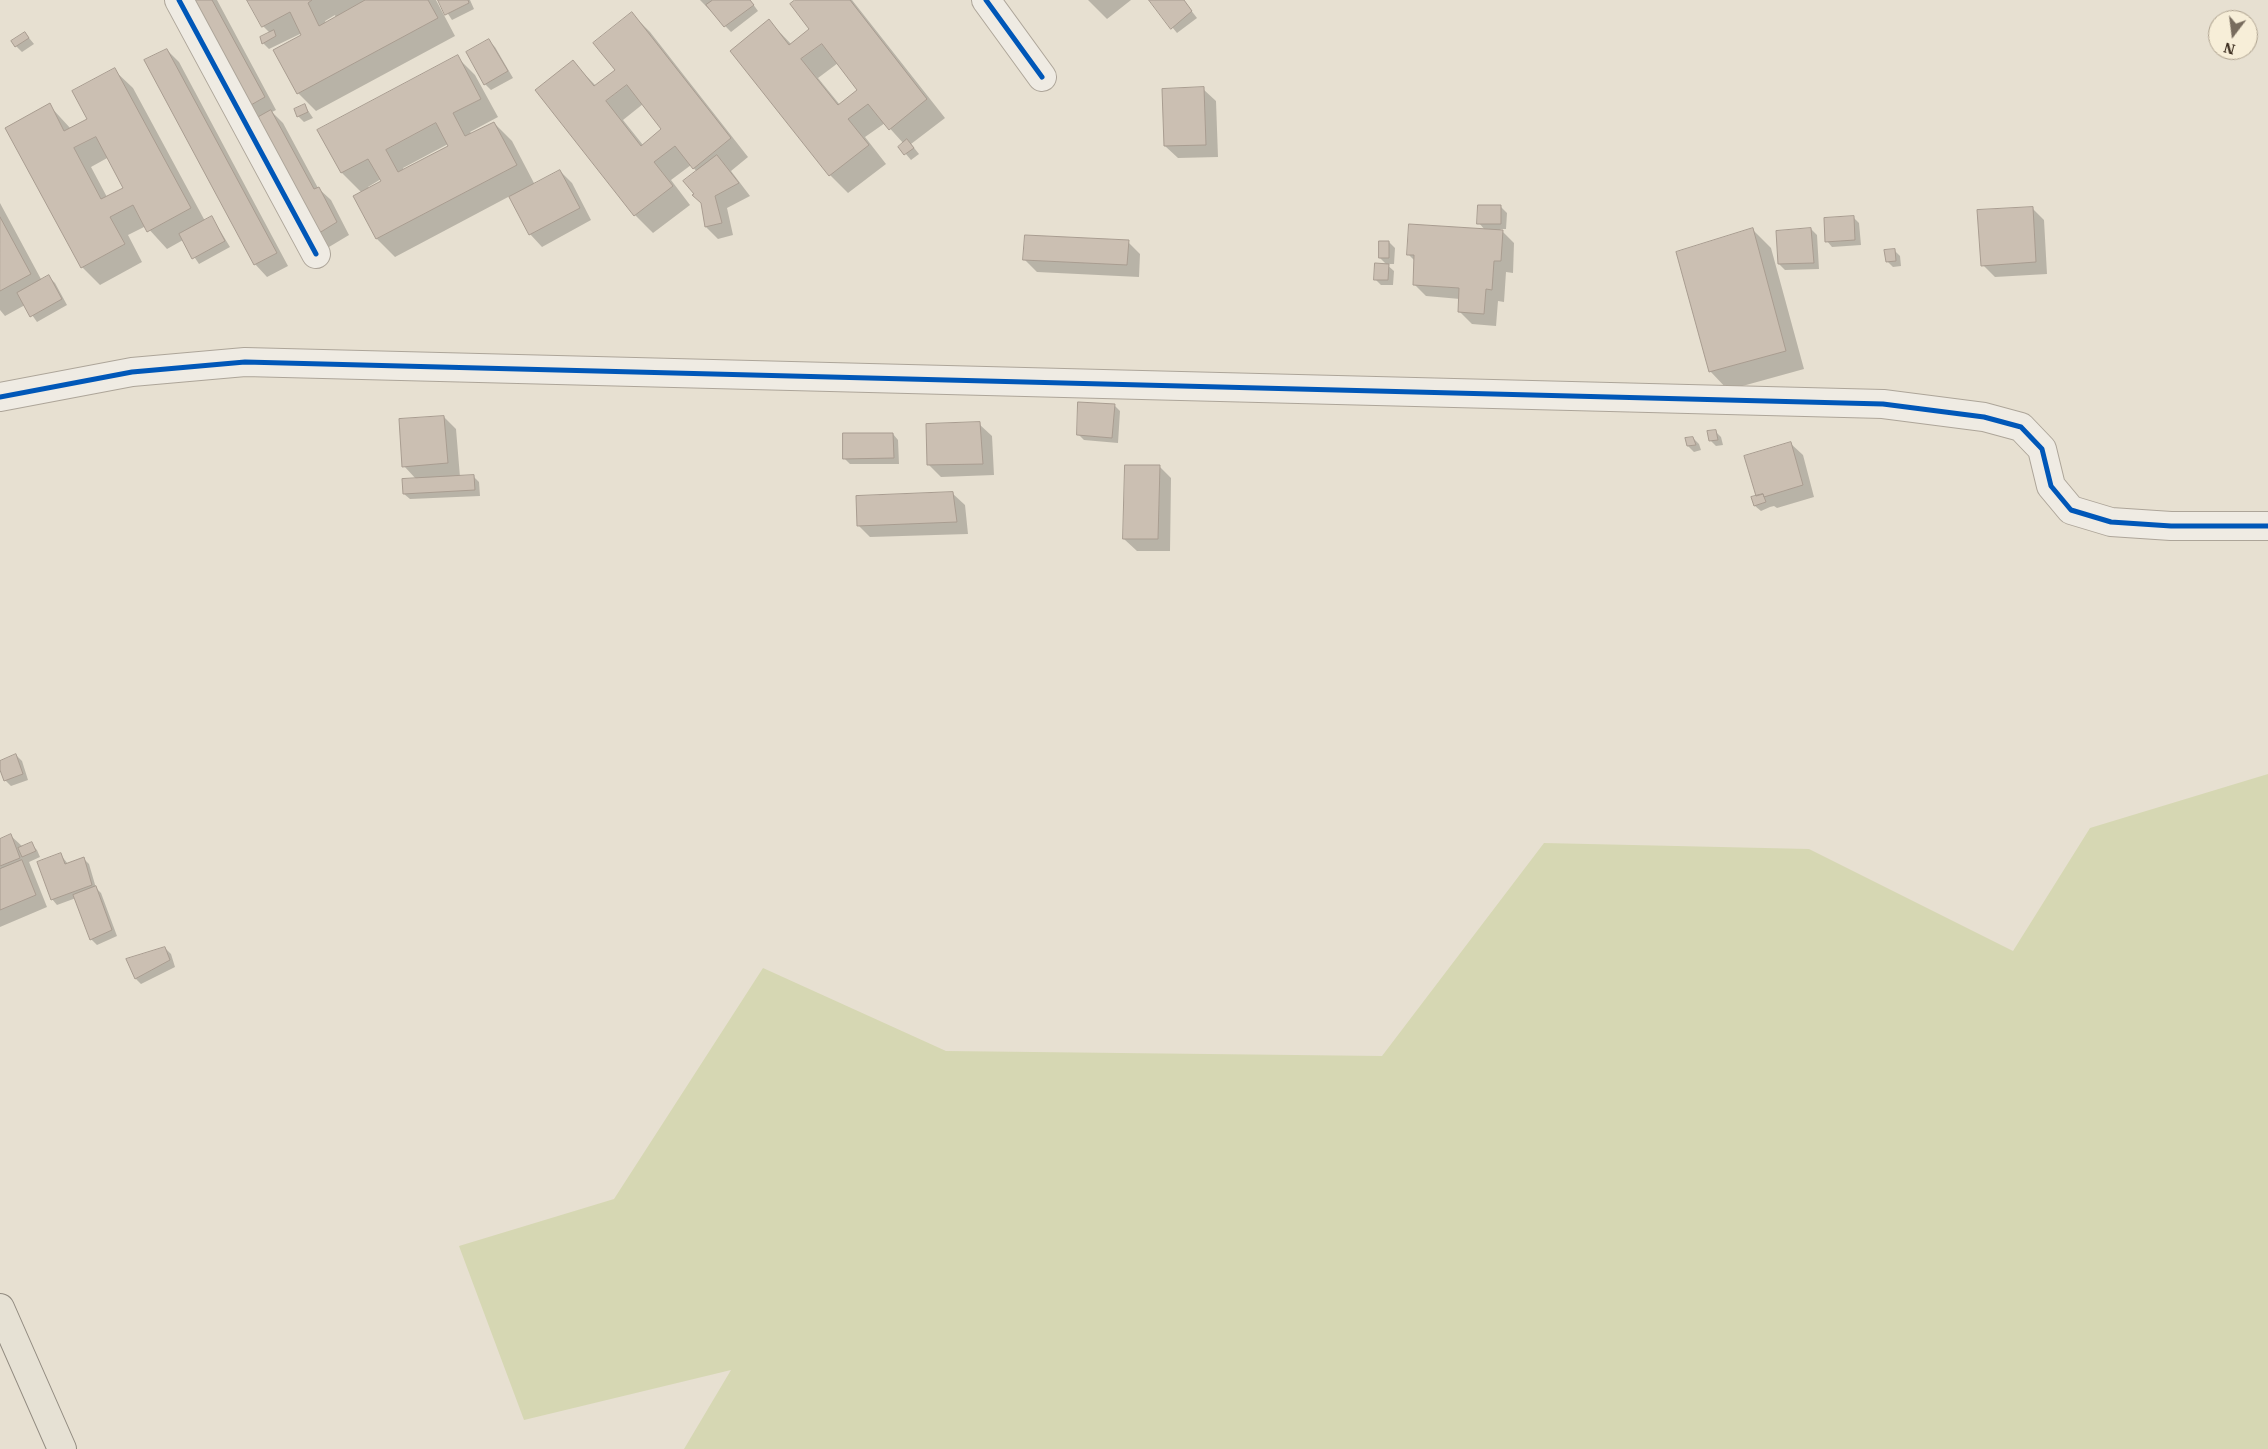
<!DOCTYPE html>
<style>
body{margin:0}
#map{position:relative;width:2268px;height:1449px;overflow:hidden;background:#e7e0d1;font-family:"IBM Plex Serif",serif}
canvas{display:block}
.north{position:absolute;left:2208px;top:10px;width:50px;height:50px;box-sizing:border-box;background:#f7eed8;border:1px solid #ada18e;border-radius:50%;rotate:195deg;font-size:14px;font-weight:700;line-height:20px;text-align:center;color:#3d2e20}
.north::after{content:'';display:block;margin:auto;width:18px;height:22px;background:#786c5e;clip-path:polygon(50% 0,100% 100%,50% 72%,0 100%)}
</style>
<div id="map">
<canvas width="2268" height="1449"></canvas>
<div class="north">N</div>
</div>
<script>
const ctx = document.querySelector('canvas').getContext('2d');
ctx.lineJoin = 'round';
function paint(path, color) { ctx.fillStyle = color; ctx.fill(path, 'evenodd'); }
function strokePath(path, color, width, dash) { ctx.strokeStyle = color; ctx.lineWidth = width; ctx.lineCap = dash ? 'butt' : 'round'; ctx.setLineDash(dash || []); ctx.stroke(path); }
paint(new Path2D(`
 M 2268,774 L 2268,1449 L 684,1449 L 731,1370 L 524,1420 L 459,1246 L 614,1199 L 763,968 L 946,1051 L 1382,1056 L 1544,843 L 1809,849 L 2013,951 L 2090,828 Z`), '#d6d7b3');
paint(new Path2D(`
 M 184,0 L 217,0 L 276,110 L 272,112 L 283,123 L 318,188 L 331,200 L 349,235 L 324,250 Z
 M 249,0 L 436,0 L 455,36 L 316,111 L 298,93 L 302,33 L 269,49 L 263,43 L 270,33 L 263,26 ZM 335,15 L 336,18 L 326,23 L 325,21 Z
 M 439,0 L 470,0 L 474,9 L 452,20 Z
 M 700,0 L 750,0 L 758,11 L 731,32 Z
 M 797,0 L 852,0 L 945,118 L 911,144 L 919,154 L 911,160 L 900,147 L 904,144 L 885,123 L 865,137 L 886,164 L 848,193 L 830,175 L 732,52 L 769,21 L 792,45 L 811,30 ZM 838,63 L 859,90 L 840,105 L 818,78 Z
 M 1088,0 L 1131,0 L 1107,19 Z
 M 1150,0 L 1183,0 L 1197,18 L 1177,33 Z
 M 632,14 L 650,32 L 748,157 L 731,171 L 750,196 L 727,208 L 733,235 L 718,239 L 706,227 L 702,204 L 696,194 L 697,172 L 691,165 L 671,180 L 690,205 L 653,233 L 635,215 L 573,62 L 596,86 L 616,70 ZM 643,104 L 663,129 L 643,145 L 623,120 Z
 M 25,33 L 34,44 L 22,52 L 16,46 Z
 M 489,41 L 495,47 L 513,78 L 491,90 L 485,84 Z
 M 167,50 L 179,62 L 288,266 L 267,277 L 255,264 L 146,61 Z
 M 457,57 L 475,75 L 498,117 L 470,132 L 472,134 L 494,123 L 512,141 L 535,185 L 560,171 L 572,183 L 591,220 L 542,247 L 530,234 L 510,196 L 395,257 L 377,239 L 362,193 L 342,173 L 319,131 ZM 448,144 L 450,146 L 404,170 L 403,168 ZM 381,179 L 383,181 L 369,189 L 368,187 Z
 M 114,70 L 133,88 L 205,221 L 216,224 L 230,247 L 199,264 L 183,240 L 167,249 L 146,226 L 128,235 L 142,262 L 100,285 L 82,267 L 49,105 L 71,129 L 89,120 ZM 109,157 L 125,188 L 107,197 L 91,167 Z
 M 1203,89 L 1216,101 L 1218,157 L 1178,158 L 1165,146 Z
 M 305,106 L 313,118 L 304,122 L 298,116 Z
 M 0,203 L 42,281 L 49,277 L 55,283 L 67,305 L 37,322 L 25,305 L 5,316 L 0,310 Z
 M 1501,207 L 1507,213 L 1506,229 L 1500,229 L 1514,243 L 1513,273 L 1506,272 L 1504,302 L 1498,301 L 1496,326 L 1472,324 L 1460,312 L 1460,299 L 1426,296 L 1414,284 L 1415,261 L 1408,254 L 1485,230 L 1479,223 Z
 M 2032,208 L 2044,220 L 2047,274 L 1995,277 L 1983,265 Z
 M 1853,217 L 1859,223 L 1861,245 L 1832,247 L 1827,241 Z
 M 1811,229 L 1817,235 L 1819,269 L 1785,270 L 1779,264 Z
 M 1753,230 L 1771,248 L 1804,369 L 1728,390 L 1710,371 Z
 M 1128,242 L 1140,254 L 1139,277 L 1037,272 L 1025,260 Z
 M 1389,242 L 1395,248 L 1394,264 L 1386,264 L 1394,271 L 1393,285 L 1381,285 L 1375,279 L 1388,266 L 1380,258 Z
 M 1895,251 L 1900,256 L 1901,266 L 1893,267 L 1887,261 Z
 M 1114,405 L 1120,411 L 1118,443 L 1084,440 L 1078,434 Z
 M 444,417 L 456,429 L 460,477 L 473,476 L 479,482 L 480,496 L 410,499 L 404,494 L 416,479 L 404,466 Z
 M 979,424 L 992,436 L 994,475 L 941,477 L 929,465 Z
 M 1715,431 L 1721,437 L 1723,445 L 1716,446 L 1711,441 Z
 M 893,434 L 898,440 L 899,464 L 850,464 L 844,458 Z
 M 1693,438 L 1699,444 L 1701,450 L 1694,452 L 1688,446 Z
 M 1790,443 L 1803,455 L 1814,497 L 1777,508 L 1774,506 L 1770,507 L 1761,511 L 1755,506 L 1753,498 L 1759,496 Z
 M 1159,466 L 1171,478 L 1170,551 L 1137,551 L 1124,539 Z
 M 952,493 L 965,505 L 968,534 L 870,537 L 858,525 Z
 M 16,755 L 22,761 L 28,780 L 11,786 L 5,780 L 0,762 Z
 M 11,836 L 23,847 L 31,844 L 37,850 L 40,857 L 29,862 L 47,907 L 0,927 L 0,840 Z
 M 60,854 L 68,864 L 83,858 L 89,864 L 96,888 L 101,893 L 117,936 L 97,945 L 91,939 L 76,898 L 57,905 L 52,899 Z
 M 165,948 L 171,954 L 175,967 L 141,984 L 136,979 L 128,960 Z`), '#0003');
const building = new Path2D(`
 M 183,0 L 212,0 L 265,97 L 242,110 Z
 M 247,0 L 312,0 L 308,3 L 319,26 L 365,0 L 428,0 L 438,18 L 297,94 L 273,50 L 301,35 L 290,12 L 262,27 Z
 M 438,0 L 468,0 L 469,3 L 445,15 Z
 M 713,0 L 750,0 L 754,5 L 724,27 L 706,5 Z
 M 795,0 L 850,0 L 927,99 L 889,130 L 868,104 L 848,119 L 869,145 L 829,176 L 730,51 L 769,19 L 789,45 L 809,29 L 790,4 ZM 822,44 L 857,90 L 838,105 L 801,59 Z
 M 1149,0 L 1184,0 L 1192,11 L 1171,29 Z
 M 632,12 L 731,138 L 693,169 L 675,146 L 654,162 L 673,186 L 634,216 L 535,90 L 573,60 L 594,86 L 615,70 L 593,43 ZM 627,85 L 661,129 L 641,146 L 606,101 Z
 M 274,30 L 276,36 L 262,44 L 260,37 Z
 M 25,32 L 29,38 L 15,47 L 11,41 Z
 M 489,39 L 508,71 L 484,85 L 466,52 Z
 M 167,49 L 277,253 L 254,265 L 144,60 Z
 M 458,55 L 481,99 L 453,113 L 465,136 L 494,122 L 517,165 L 376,239 L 353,196 L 381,181 L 368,159 L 341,173 L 317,130 ZM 436,123 L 448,146 L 398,172 L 386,150 Z
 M 115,68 L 191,208 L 147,232 L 133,205 L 110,217 L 125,244 L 81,268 L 5,128 L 50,103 L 64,131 L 87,119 L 72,91 ZM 96,137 L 123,188 L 101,199 L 74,148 Z
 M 1204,87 L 1206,145 L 1164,146 L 1162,89 Z
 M 305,104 L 308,112 L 297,117 L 294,109 Z
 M 271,110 L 314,189 L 319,187 L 337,222 L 311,238 L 248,123 Z
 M 907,139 L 914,148 L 904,155 L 898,147 Z
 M 717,155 L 739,183 L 715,196 L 722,223 L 705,227 L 701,203 L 692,195 L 694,194 L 683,181 Z
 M 560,170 L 580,208 L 529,235 L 509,197 Z
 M 1478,205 L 1501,205 L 1501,224 L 1477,224 Z
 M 2033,207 L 2036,262 L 1981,266 L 1977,210 Z
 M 212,216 L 225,241 L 192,259 L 179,234 Z
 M 1854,216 L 1855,240 L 1825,242 L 1824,218 Z
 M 0,217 L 31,274 L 0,291 Z
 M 1409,224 L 1503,230 L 1501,261 L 1494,261 L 1492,290 L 1486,289 L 1484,314 L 1458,312 L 1459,288 L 1413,285 L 1414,255 L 1407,255 Z
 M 1753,228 L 1786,351 L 1709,372 L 1676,252 Z
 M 1811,228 L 1814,263 L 1778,264 L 1776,231 Z
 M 1025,235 L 1129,240 L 1127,265 L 1023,260 Z
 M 1379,241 L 1389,241 L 1389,258 L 1379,258 Z
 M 1895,249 L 1896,261 L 1886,262 L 1884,250 Z
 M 1375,263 L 1389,264 L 1388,280 L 1374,280 Z
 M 49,275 L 62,299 L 30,317 L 17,293 Z
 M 1078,402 L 1115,404 L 1112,438 L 1077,435 Z
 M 444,416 L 448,463 L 402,467 L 399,419 Z
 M 980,422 L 983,464 L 927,465 L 926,424 Z
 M 1716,430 L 1718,440 L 1709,441 L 1707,431 Z
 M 843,433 L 893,433 L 894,458 L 843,459 Z
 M 1693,437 L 1696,445 L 1687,446 L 1685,438 Z
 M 1791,442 L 1803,485 L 1764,497 L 1763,494 L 1756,496 L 1744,456 Z
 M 1125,465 L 1160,465 L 1158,539 L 1123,539 Z
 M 474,475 L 475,490 L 403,494 L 402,479 Z
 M 953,492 L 957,522 L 857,526 L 856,496 Z
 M 1763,494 L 1766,502 L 1754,506 L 1751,497 Z
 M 16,754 L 23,774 L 4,781 L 0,770 L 0,761 Z
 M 11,834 L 20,858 L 0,866 L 0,839 Z
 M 32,842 L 36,851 L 22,857 L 18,848 Z
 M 61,853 L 65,864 L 84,857 L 92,885 L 51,900 L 37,862 Z
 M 22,860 L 36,895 L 0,910 L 0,869 Z
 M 96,886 L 112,930 L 90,940 L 73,895 Z
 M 165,947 L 170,960 L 135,979 L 126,959 Z`);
paint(building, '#cbbfb2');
strokePath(building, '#a89c90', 1);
const minor = new Path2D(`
 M 179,0 L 316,254
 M 986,0 L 1042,77
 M 0,397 L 132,372 L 245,362 L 1883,404 L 1984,417 L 2021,427 L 2042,449 L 2051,486 L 2071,510 L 2111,522 L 2171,526 L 2268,526`);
const major = new Path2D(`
 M 0,1308 L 62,1449`);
strokePath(minor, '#ada599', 30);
strokePath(major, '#928b80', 30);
strokePath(minor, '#efebe3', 28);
strokePath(major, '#e6e1d4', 28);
strokePath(new Path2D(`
 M 179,0 L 316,254
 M 986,0 L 1042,77
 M 0,397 L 132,372 L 245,362 L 1883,404 L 1984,417 L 2021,427 L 2042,449 L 2051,486 L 2071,510 L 2111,522 L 2171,526 L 2268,526`), '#0057b8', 5);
</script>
